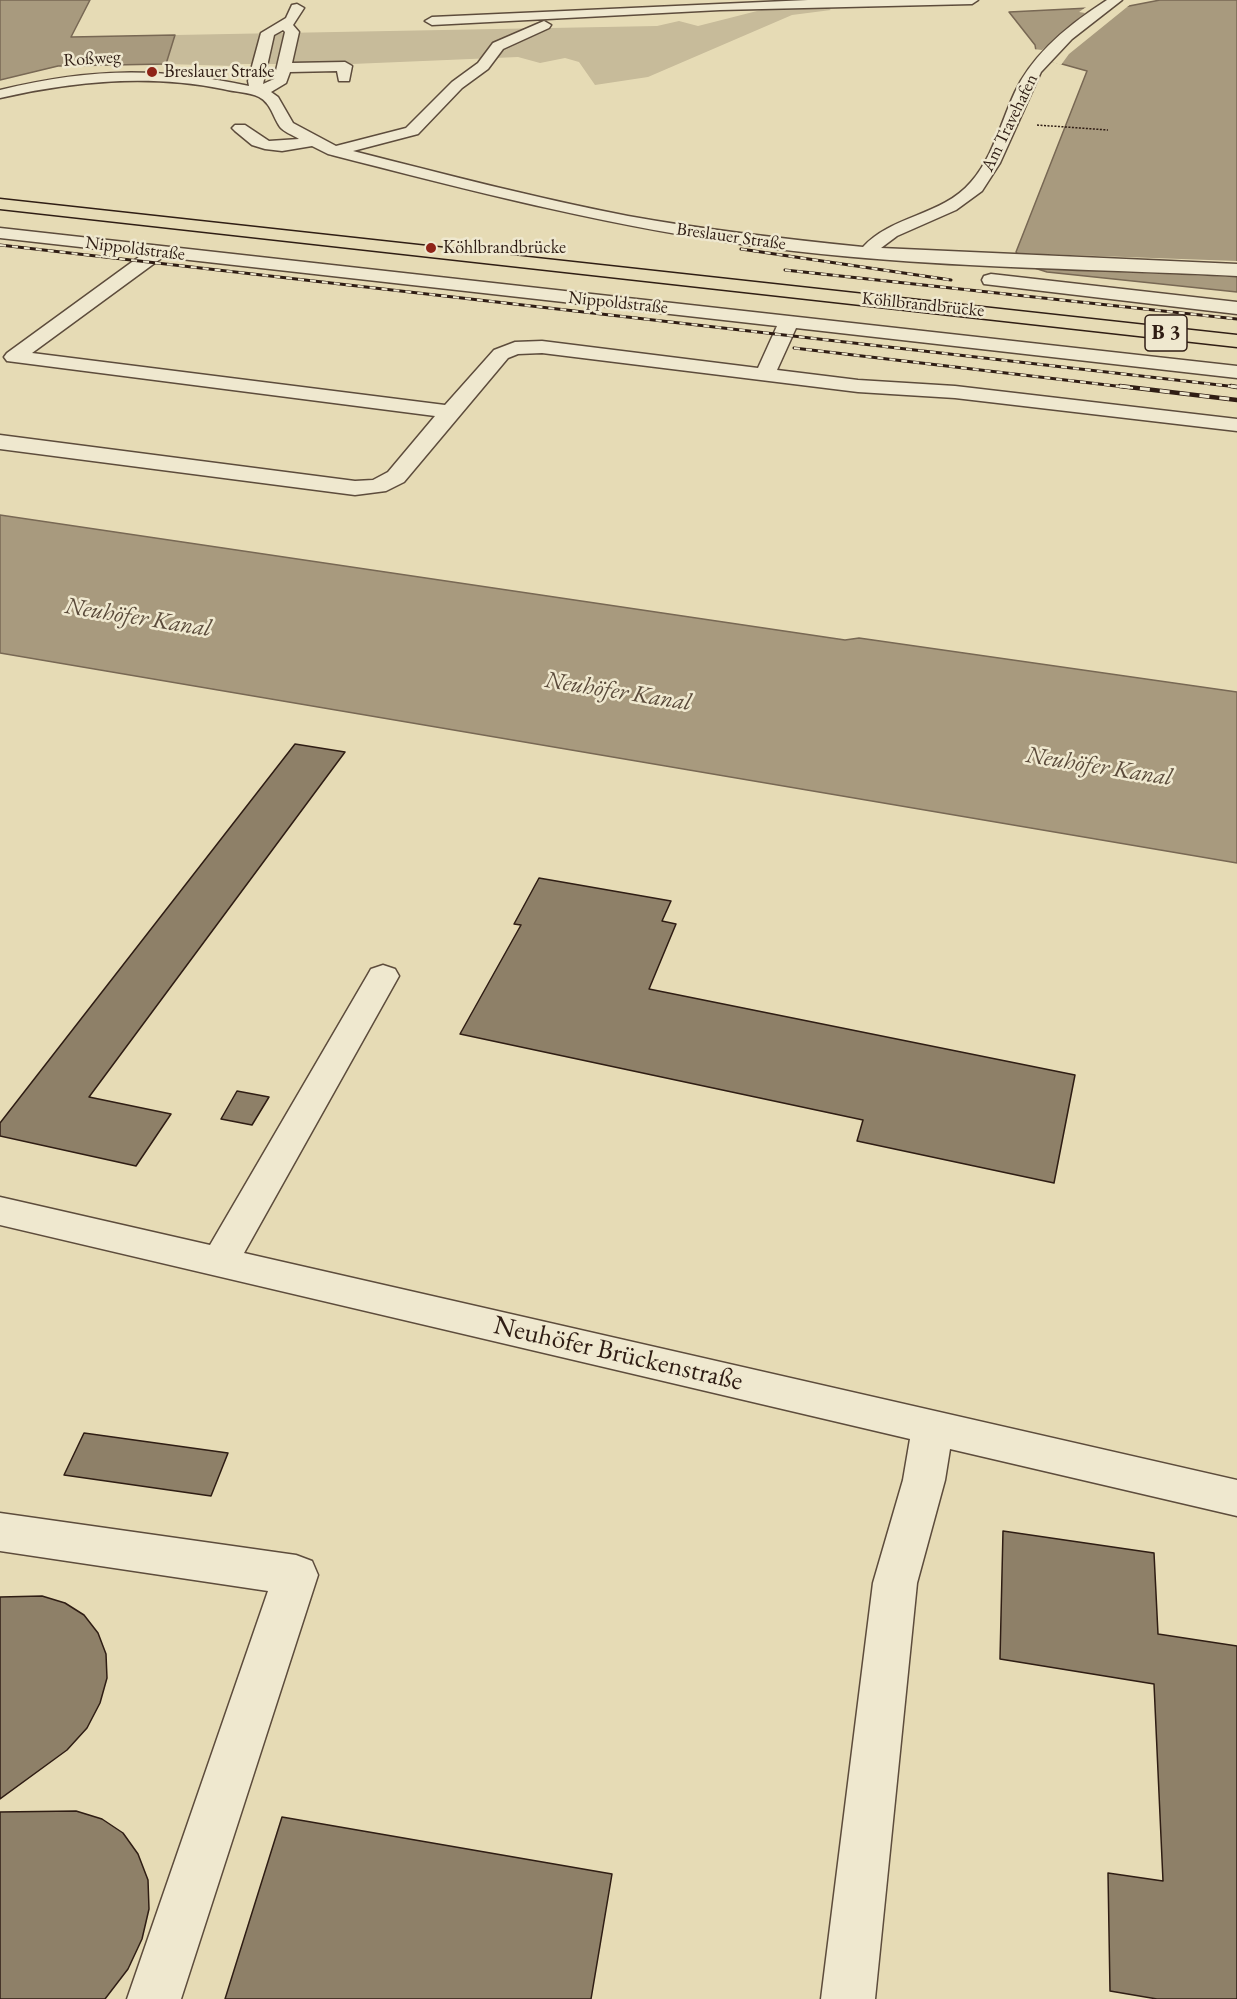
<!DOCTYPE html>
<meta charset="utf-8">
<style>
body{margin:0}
canvas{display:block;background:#e6dbb5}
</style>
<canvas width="1237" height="1999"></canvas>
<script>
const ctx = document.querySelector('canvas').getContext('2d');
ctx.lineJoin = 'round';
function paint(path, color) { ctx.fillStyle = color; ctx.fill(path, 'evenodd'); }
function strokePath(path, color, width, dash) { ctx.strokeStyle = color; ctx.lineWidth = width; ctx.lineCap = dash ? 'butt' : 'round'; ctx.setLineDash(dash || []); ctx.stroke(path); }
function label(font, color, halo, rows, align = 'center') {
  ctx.font = font + ' "EB Garamond",serif'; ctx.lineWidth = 5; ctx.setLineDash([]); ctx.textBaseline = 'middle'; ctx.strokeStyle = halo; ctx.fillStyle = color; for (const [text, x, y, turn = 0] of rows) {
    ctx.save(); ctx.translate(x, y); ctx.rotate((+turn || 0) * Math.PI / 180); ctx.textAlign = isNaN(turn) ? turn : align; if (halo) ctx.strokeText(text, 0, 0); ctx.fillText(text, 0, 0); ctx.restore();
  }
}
paint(new Path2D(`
 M 828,8 L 831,10 L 792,15 L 648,77 L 595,85 L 579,62 L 565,58 L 540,63 L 518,57 L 352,64 L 237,64 L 234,66 L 166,64 L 175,35 L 657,26 L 679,21 L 698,26 L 765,9 Z`), '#c7bb9a');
const water = new Path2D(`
 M 0,0 L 90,0 L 71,37 L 175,35 L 166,64 L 58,66 L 0,80 Z
 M 1160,0 L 1237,0 L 1237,292 L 1047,272 L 1025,265 L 1016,252 L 1087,71 L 1037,57 L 1035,45 L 1009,12 L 1129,6 Z
 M 0,515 L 845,640 L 859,638 L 1237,692 L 1237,863 L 0,653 Z`);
paint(water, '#a89a7e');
strokePath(water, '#786854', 1.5);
paint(new Path2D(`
 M 1132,3 L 1069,54 L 1061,65 L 1034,57 L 1033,49 L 1042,50 L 1085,13 L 1079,12 L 1089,5 Z
 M 1013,253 L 1237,261 L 1237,277 L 1026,268 Z`), '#e6dbb5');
const building = new Path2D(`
 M 295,744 L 345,752 L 89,1097 L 171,1114 L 136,1166 L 0,1136 L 0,1123 Z
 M 539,878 L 671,901 L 662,921 L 676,924 L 649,989 L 1075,1075 L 1054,1183 L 857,1141 L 863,1120 L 460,1034 L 521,925 L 514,924 Z
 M 237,1091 L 269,1097 L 252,1125 L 221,1119 Z
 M 84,1433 L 228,1453 L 211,1496 L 64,1475 Z
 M 1003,1531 L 1154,1553 L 1158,1634 L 1237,1646 L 1237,1999 L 1157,1999 L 1110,1991 L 1108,1873 L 1163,1881 L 1154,1684 L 1000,1659 Z
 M 42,1596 L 65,1603 L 84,1615 L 98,1633 L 106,1654 L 107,1678 L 100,1703 L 87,1728 L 67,1750 L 0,1799 L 0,1597 Z
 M 76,1811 L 102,1819 L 123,1833 L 138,1854 L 148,1880 L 149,1909 L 142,1939 L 128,1969 L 105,1999 L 0,1999 L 0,1812 Z
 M 282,1817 L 612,1874 L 591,1999 L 225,1999 Z`);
paint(building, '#8e8068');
strokePath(building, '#2f1d14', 1.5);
const minor = new Path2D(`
 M 808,0 L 978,0 L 972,4 L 720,10 L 432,25 L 425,21 L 432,17 Z
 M 1107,0 L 1122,0 L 1072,39 L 1041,72 L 1000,163 L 982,191 L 956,210 L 897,236 L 881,248 L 1237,264 L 1237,276 C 1079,268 919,268 762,247 C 615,228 472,191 328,154 L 312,146 L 282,151 L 265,149 L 252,145 L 235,131 L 232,128 L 235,125 L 245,125 L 269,141 L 299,139 C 293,135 284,132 280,127 C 273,117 271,103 259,97 C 249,92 234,92 223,89 C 148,74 74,81 0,98 L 0,90 C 91,68 157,67 249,86 L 248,81 L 261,33 L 286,18 L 292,5 L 297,4 L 304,8 L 293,25 L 299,32 L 292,63 L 345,62 L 352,66 L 349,81 L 339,81 L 337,71 L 290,72 L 286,83 L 271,92 L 278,97 L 293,123 L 336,146 L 406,128 L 452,82 L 478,63 L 493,43 L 544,21 L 551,25 L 549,28 L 503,49 L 488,69 L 462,88 L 418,134 L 353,151 C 444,174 535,198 628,216 C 706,230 784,239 863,247 C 892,215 942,216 971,182 C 993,157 1001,122 1015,92 C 1033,53 1071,23 1107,0 ZM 283,30 L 285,32 L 274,79 L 263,84 L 274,35 Z
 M 0,228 L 1237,366 L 1237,378 L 796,328 L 777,370 L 858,380 L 955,386 L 1237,419 L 1237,431 L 955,398 L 858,392 L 542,353 L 518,354 L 508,358 L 404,482 L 386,491 L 355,495 L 0,449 L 0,435 L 355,481 L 373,480 L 388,472 L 435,416 L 7,361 L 4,357 L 7,353 L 143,254 L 0,238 ZM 163,257 L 777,326 L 758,368 L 542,341 L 515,342 L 494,350 L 445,405 L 32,353 Z
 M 991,274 L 1237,302 L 1237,314 L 984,284 L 982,280 L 984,276 Z
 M 383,965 L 395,969 L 399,976 L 244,1253 L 1237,1480 L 1237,1516 L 950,1449 L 945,1480 L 917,1583 L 875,1999 L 821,1999 L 873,1583 L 903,1480 L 910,1439 L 0,1225 L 0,1197 L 210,1245 L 367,976 L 371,969 Z
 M 0,1513 L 296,1555 L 312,1561 L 318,1575 L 181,1999 L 127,1999 L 268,1591 L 0,1551 Z`);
const major = new Path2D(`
 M 0,199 L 1237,335 L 1237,347 L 0,209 Z`);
strokePath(minor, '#5d4c3c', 3);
strokePath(major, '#2f1d14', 3);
strokePath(new Path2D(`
 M 1037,125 L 1108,130`), '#2f1d14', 1.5, [2, 1.5]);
paint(minor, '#efe8cf');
paint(major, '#e6dbb5');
const railFar1 = new Path2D(`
 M 0,245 L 1237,387
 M 741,249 L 951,280
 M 785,270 L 1237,319
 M 794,348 L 1133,388`);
const rail = new Path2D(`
 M 1120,386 L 1237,400
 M 1231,386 L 1237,387`);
strokePath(railFar1, '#2f1d14', 3);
strokePath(rail, '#2f1d14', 4.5);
strokePath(railFar1, '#efe8cf', 2, [6]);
strokePath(rail, '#efe8cf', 3, [10]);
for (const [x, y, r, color] of [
 [152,72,6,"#8f2418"],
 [431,248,6,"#8f2418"]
]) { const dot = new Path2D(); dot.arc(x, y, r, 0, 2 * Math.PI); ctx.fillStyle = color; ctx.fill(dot); strokePath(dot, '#efe8cf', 2); }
label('18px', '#2f1d14', '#efe8cf', [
 ["Roßweg",92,59,-4],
 ["Am Travehafen",1010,123,-64],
 ["Breslauer Straße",731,237,8],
 ["Nippoldstraße",135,249,7],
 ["Nippoldstraße",618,303,6],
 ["Köhlbrandbrücke",923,305,6]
]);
label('18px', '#2f1d14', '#efe8cf', [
 ["Breslauer Straße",164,72],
 ["Köhlbrandbrücke",443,248]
], 'left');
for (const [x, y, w] of [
 [1166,333,42]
]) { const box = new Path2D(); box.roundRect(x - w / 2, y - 18, w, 36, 4.5); ctx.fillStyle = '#efe8cf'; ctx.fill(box); strokePath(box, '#2f1d14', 1.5); }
label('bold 21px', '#2f1d14', null, [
 ["B 3",1166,333]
]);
label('italic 24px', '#594939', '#efe8cf', [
 ["Neuhöfer Kanal",138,618,9],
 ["Neuhöfer Kanal",618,692,9],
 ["Neuhöfer Kanal",1099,767,9]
]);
label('27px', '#2f1d14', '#efe8cf', [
 ["Neuhöfer Brückenstraße",618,1354,13]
]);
</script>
